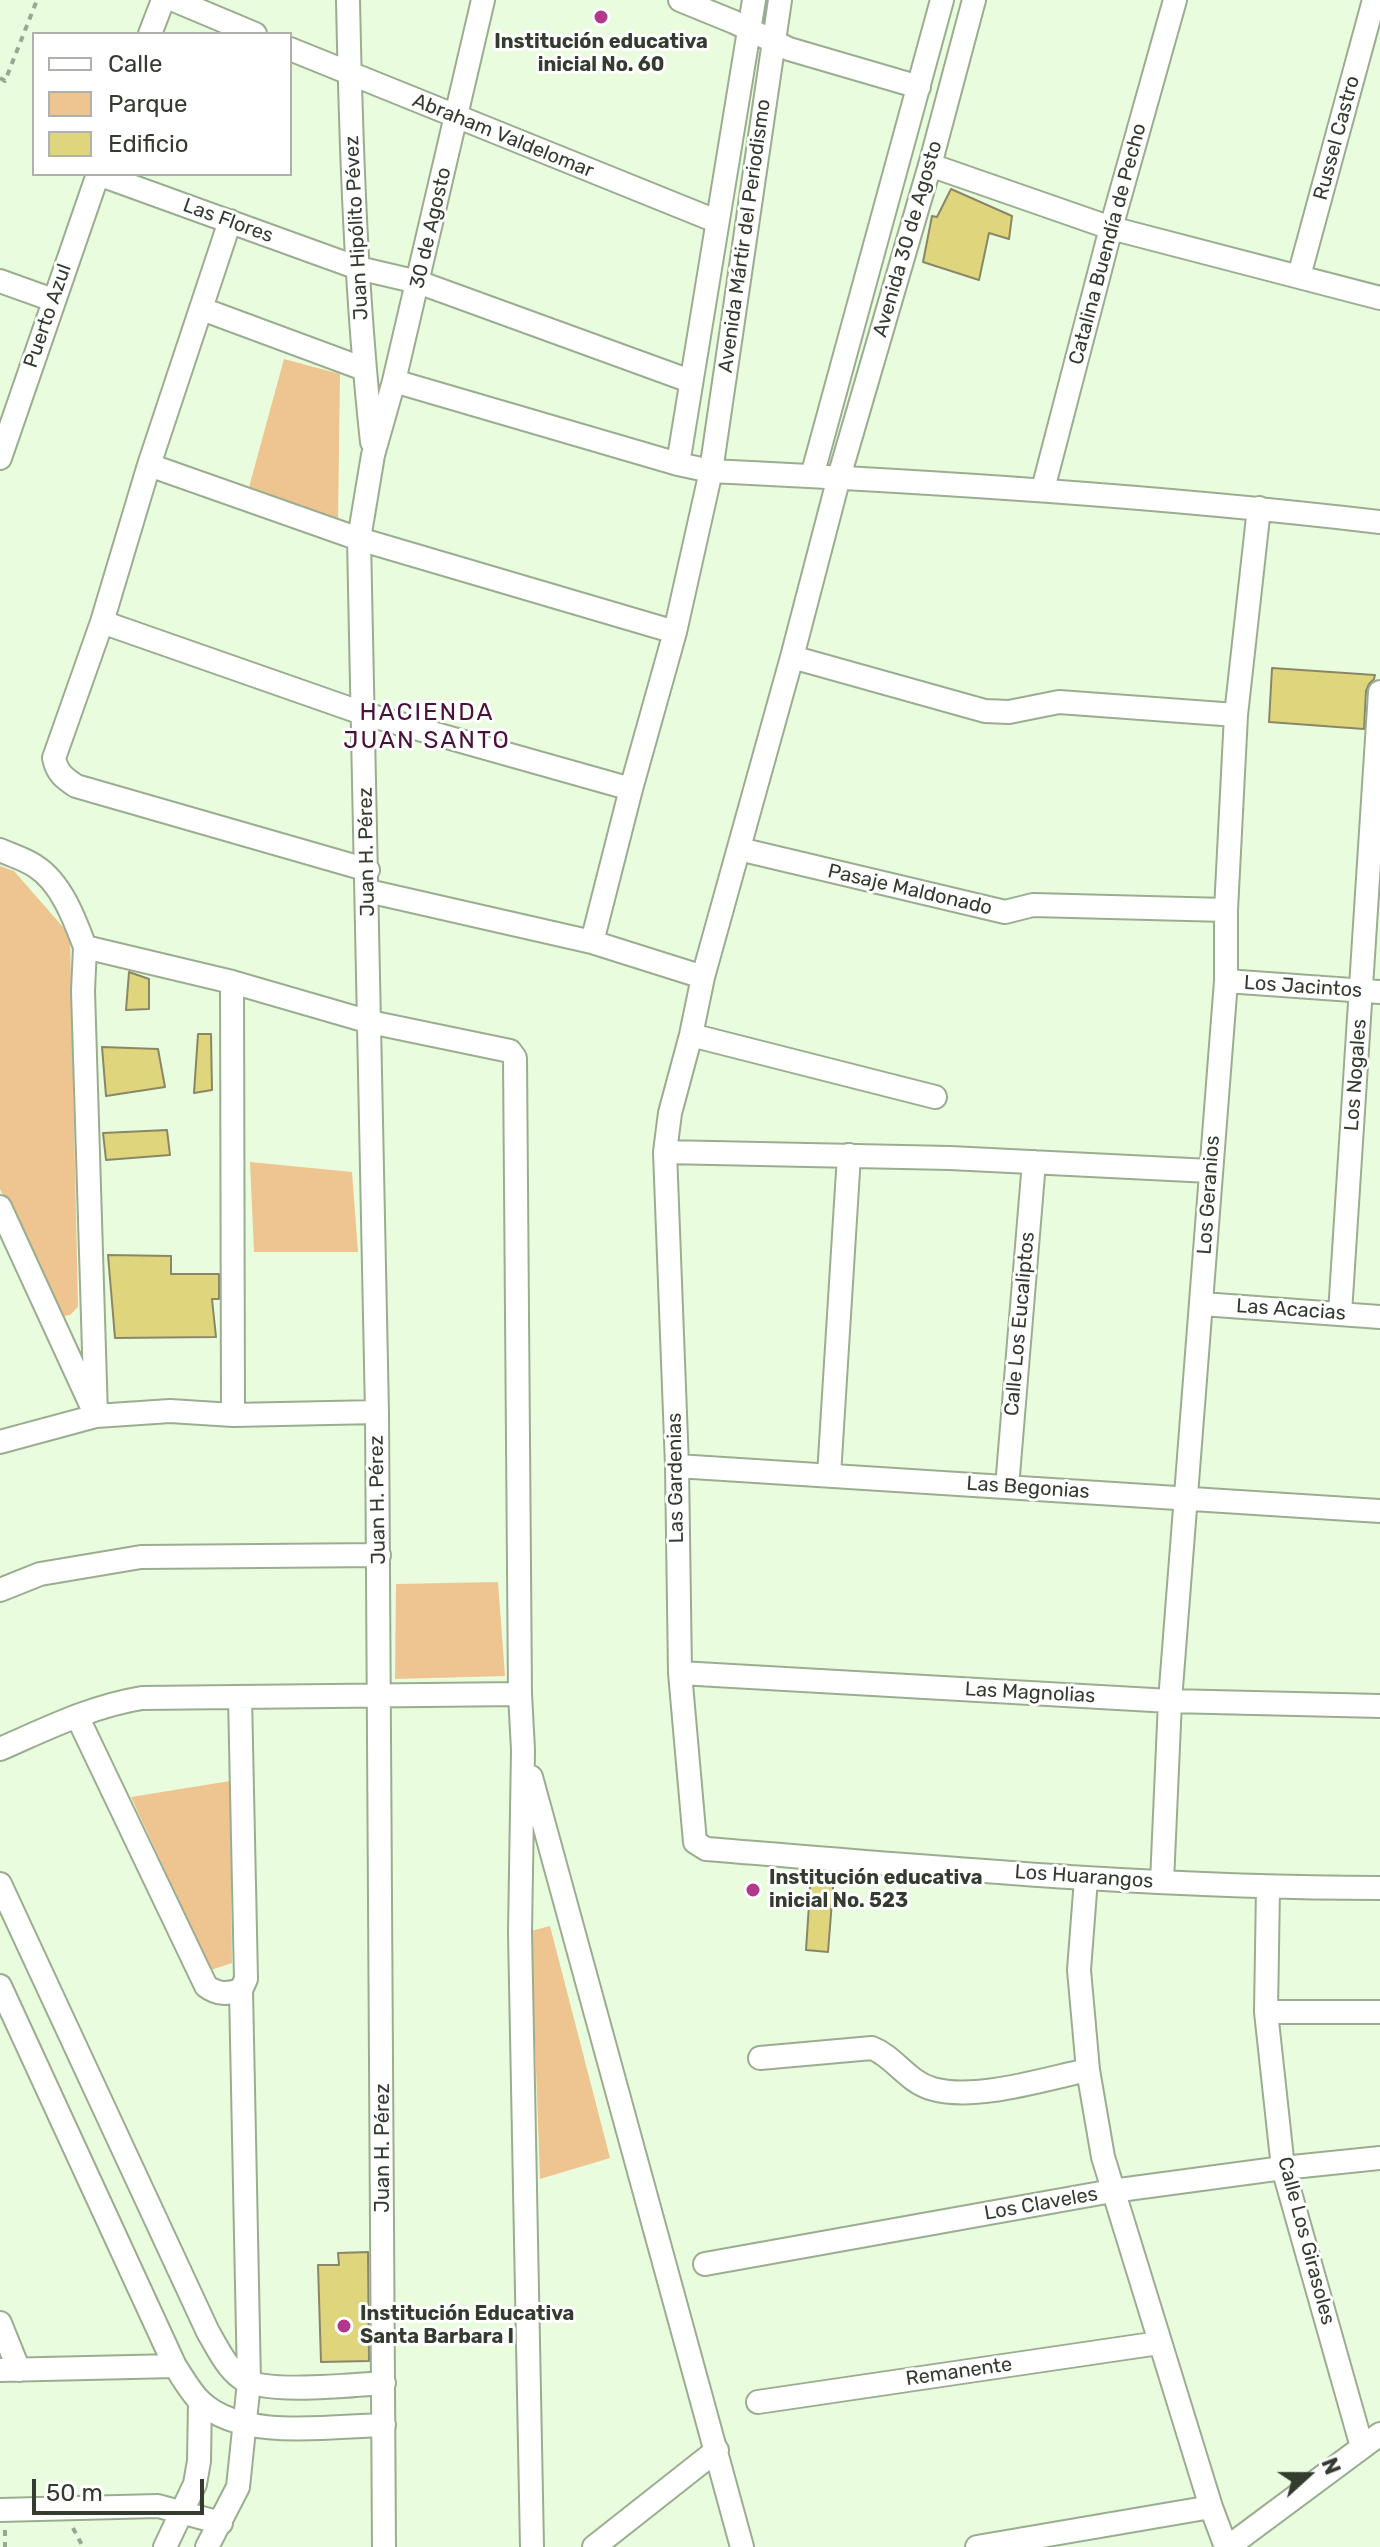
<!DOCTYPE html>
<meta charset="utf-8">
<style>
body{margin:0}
#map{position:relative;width:1380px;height:2547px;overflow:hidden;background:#e9fcde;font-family:Rubik,sans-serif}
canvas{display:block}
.legend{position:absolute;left:32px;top:32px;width:260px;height:144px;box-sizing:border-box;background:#fff;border:2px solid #aeb1ac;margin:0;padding:10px 14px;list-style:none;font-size:24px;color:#343c30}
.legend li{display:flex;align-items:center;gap:16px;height:40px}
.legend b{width:40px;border:2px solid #aeb1ac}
.north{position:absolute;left:1268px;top:2435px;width:80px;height:80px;-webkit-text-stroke:6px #fff;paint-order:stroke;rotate:69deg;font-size:22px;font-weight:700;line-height:32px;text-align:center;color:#343c30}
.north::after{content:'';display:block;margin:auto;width:28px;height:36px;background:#343c30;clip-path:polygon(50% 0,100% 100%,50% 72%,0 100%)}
.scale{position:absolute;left:32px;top:2479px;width:172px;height:36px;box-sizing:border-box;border:4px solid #343c30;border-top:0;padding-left:10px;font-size:24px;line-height:28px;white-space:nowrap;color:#343c30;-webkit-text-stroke:6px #fff;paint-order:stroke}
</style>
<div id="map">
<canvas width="1380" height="2547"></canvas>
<ul class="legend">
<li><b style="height:10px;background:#fff"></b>Calle</li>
<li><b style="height:22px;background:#eec590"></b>Parque</li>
<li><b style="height:22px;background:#ded57c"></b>Edificio</li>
</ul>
<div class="north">N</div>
<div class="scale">50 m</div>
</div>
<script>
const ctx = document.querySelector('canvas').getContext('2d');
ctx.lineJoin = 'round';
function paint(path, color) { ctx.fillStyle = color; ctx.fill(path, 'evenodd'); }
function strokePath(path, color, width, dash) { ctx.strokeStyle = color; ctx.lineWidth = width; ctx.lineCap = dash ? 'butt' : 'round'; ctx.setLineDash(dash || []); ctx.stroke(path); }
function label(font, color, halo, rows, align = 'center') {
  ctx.font = font + ' Rubik,sans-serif'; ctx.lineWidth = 6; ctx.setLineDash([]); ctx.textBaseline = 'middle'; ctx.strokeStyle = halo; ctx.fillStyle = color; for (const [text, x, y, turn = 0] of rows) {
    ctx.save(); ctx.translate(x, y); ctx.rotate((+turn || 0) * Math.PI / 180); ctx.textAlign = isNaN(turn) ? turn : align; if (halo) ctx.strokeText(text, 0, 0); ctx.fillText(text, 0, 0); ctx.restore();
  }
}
paint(new Path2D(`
 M 284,359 L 340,374 L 338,522 L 248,491 Z
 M 0,866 L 14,871 L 70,935 L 78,1307 L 70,1315 L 58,1317 L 0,1189 Z
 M 250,1162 L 352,1172 L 358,1252 L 254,1252 Z
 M 498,1582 L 505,1676 L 395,1679 L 396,1584 Z
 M 230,1781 L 232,1963 L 211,1970 L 131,1797 Z
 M 550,1926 L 610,2158 L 540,2179 L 531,1931 Z`), '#eec590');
const building = new Path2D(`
 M 951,189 L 1012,216 L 1009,239 L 989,233 L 979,280 L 923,262 L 932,216 L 937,217 Z
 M 1272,668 L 1375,675 L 1374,679 L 1369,684 L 1366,691 L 1364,729 L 1269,722 Z
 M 129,972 L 149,979 L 149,1009 L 126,1010 Z
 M 198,1034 L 211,1034 L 212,1090 L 194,1093 Z
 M 102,1047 L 158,1049 L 165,1087 L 106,1096 Z
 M 167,1130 L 170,1155 L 106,1160 L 103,1133 Z
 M 108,1255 L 171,1256 L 171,1274 L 219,1274 L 219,1299 L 212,1299 L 216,1337 L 115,1338 Z
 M 811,1874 L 834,1876 L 828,1952 L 806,1950 Z
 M 368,2252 L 369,2361 L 321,2362 L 318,2265 L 339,2265 L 338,2253 Z`);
paint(building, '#ded57c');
strokePath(building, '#8a8768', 2);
const minor = new Path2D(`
 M 174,0 L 255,34
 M 348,0 C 351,147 356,295 372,442
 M 680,0 L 734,22 L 789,49 L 919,87
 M 974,0 L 930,165 L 839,477 L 792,657 L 703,977 L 691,1035 L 670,1113 L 665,1152 L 677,1466 L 680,1673 L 695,1842 L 706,1849 C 931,1867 1155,1888 1380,1888
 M 150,34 L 163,0
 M 290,49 L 716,221
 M 930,165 L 1111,228 L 1380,298
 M 98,174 L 358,268 L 418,282 L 690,381
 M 230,221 L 149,465 L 102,622 L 54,758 C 57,773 64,778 76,786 L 368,870
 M 1299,276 L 1374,0
 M 0,281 L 53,300
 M 202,309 L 364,369
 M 394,381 L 678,464 L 711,471 C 935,482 1158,496 1380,522
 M 0,458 L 98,174
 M 678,464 L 754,0
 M 149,465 L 359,539 L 675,632
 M 812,476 L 942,0
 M 1043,489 L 1111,228 L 1175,0
 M 102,622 L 365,714 L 631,789
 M 792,657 L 985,711 L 1009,712 L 1059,702 L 1236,715
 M 739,849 L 1005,912 L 1033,905 L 1226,910
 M 0,850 C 11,855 25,859 35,866 C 61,882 75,920 85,947 L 232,982 L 370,1022 L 510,1051 L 515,1058 L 520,1694 L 523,1750 L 520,1932 L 532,2547
 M 368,891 L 592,942 L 703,977
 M 592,942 L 631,789 L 675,632 L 711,471 L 780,0
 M 85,947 L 83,991 L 96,1416
 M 1226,981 L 1380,992
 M 232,982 L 233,1415
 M 691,1035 L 935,1097
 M 665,1152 L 950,1158 L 1210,1171
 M 0,1207 L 92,1407
 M 1202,1304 L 1380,1317
 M 1340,1313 L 1380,692
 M 0,1442 L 96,1416 L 170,1411 L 233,1415 L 377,1412
 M 677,1466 L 1380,1511
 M 829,1475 L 849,1155
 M 1007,1487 L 1034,1162
 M 0,1590 L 40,1574 L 141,1557 L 379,1555
 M 680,1673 L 1170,1701 L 1380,1706
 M 77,1716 L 206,1986 C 218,1995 227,1994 241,1990
 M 0,1749 C 46,1729 92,1706 142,1698 L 520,1694
 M 531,1777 L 742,2547
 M 1086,1879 L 1079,1970 L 1088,2070 L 1103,2157 L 1211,2507 L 1226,2547
 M 1162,1882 L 1170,1701 L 1226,981 L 1226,910 L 1236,715 L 1259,508
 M 0,1884 L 208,2332 C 217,2347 226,2367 241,2378 C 262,2395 354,2385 384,2383
 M 1268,1888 L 1266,2012 L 1283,2168 L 1362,2447
 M 0,1986 L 175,2366 C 183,2378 191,2393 201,2402 C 242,2441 331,2426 384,2425
 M 1266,2012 L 1380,2012
 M 760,2058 L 872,2048 C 895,2057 907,2082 933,2089 C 976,2101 1044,2079 1088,2070
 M 705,2264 L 1112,2191 L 1283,2168 L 1380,2158
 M 0,2323 L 19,2370
 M 0,2370 L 175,2366
 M 758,2402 L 1159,2343
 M 0,2510 L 158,2506 L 221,2523
 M 165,2547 L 195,2484 L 199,2461 L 200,2401
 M 207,2547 L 238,2487 L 249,2382 L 241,1990 L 246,1979 L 240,1697
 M 384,2547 L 377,1412 L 359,539 L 373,455 L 394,381 L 483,0
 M 594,2547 L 717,2450
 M 977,2547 L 1211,2507
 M 1228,2547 L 1380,2434`);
strokePath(minor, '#9bad90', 26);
strokePath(new Path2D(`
 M 0,78 L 5,81 L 37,0
 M 73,2528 L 83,2547
 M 5,2530 L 5,2547`), '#99a791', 4, [6, 6]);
strokePath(minor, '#fff', 22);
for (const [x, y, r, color] of [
 [601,17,8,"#b2388b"],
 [753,1890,8,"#b2388b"],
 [344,2326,8,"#b2388b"]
]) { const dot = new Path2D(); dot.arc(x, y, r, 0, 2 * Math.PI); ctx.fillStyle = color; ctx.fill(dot); strokePath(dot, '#fff', 3); }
label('bold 20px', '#343c30', '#fff', [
 ["Institución educativa",601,42,"center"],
 ["inicial No. 60",601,65,"center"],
 ["Institución educativa",769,1878],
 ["inicial No. 523",769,1901],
 ["Institución Educativa",360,2314],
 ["Santa Barbara I",360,2337]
], 'left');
label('20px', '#343c30', '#fff', [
 ["Abraham Valdelomar",503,136,22],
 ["Russel Castro",1337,138,-75],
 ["Las Flores",228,221,20],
 ["Juan Hipólito Pévez",357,228,-93],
 ["30 de Agosto",431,228,-77],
 ["Avenida Mártir del Periodismo",745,236,-82],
 ["Avenida 30 de Agosto",908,239,-74],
 ["Catalina Buendía de Pecho",1108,244,-75],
 ["Puerto Azul",48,316,-71],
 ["Juan H. Pérez",367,852,-91],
 ["Pasaje Maldonado",910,890,13],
 ["Los Jacintos",1303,987,4],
 ["Los Nogales",1356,1075,-86],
 ["Los Geranios",1209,1195,-86],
 ["Las Acacias",1291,1310,4],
 ["Calle Los Eucaliptos",1020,1324,-85],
 ["Las Gardenias",676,1478,-91],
 ["Las Begonias",1028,1488,4],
 ["Juan H. Pérez",378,1500,-91],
 ["Las Magnolias",1030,1693,3],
 ["Los Huarangos",1084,1877,4],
 ["Juan H. Pérez",383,2148,-90],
 ["Los Claveles",1041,2204,-10],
 ["Calle Los Girasoles",1306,2241,75],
 ["Remanente",959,2372,-8]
]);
ctx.letterSpacing = '2px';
label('24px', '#4b1139', '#fff', [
 ["HACIENDA",427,713],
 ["JUAN SANTO",427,741]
]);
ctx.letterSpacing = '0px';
</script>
